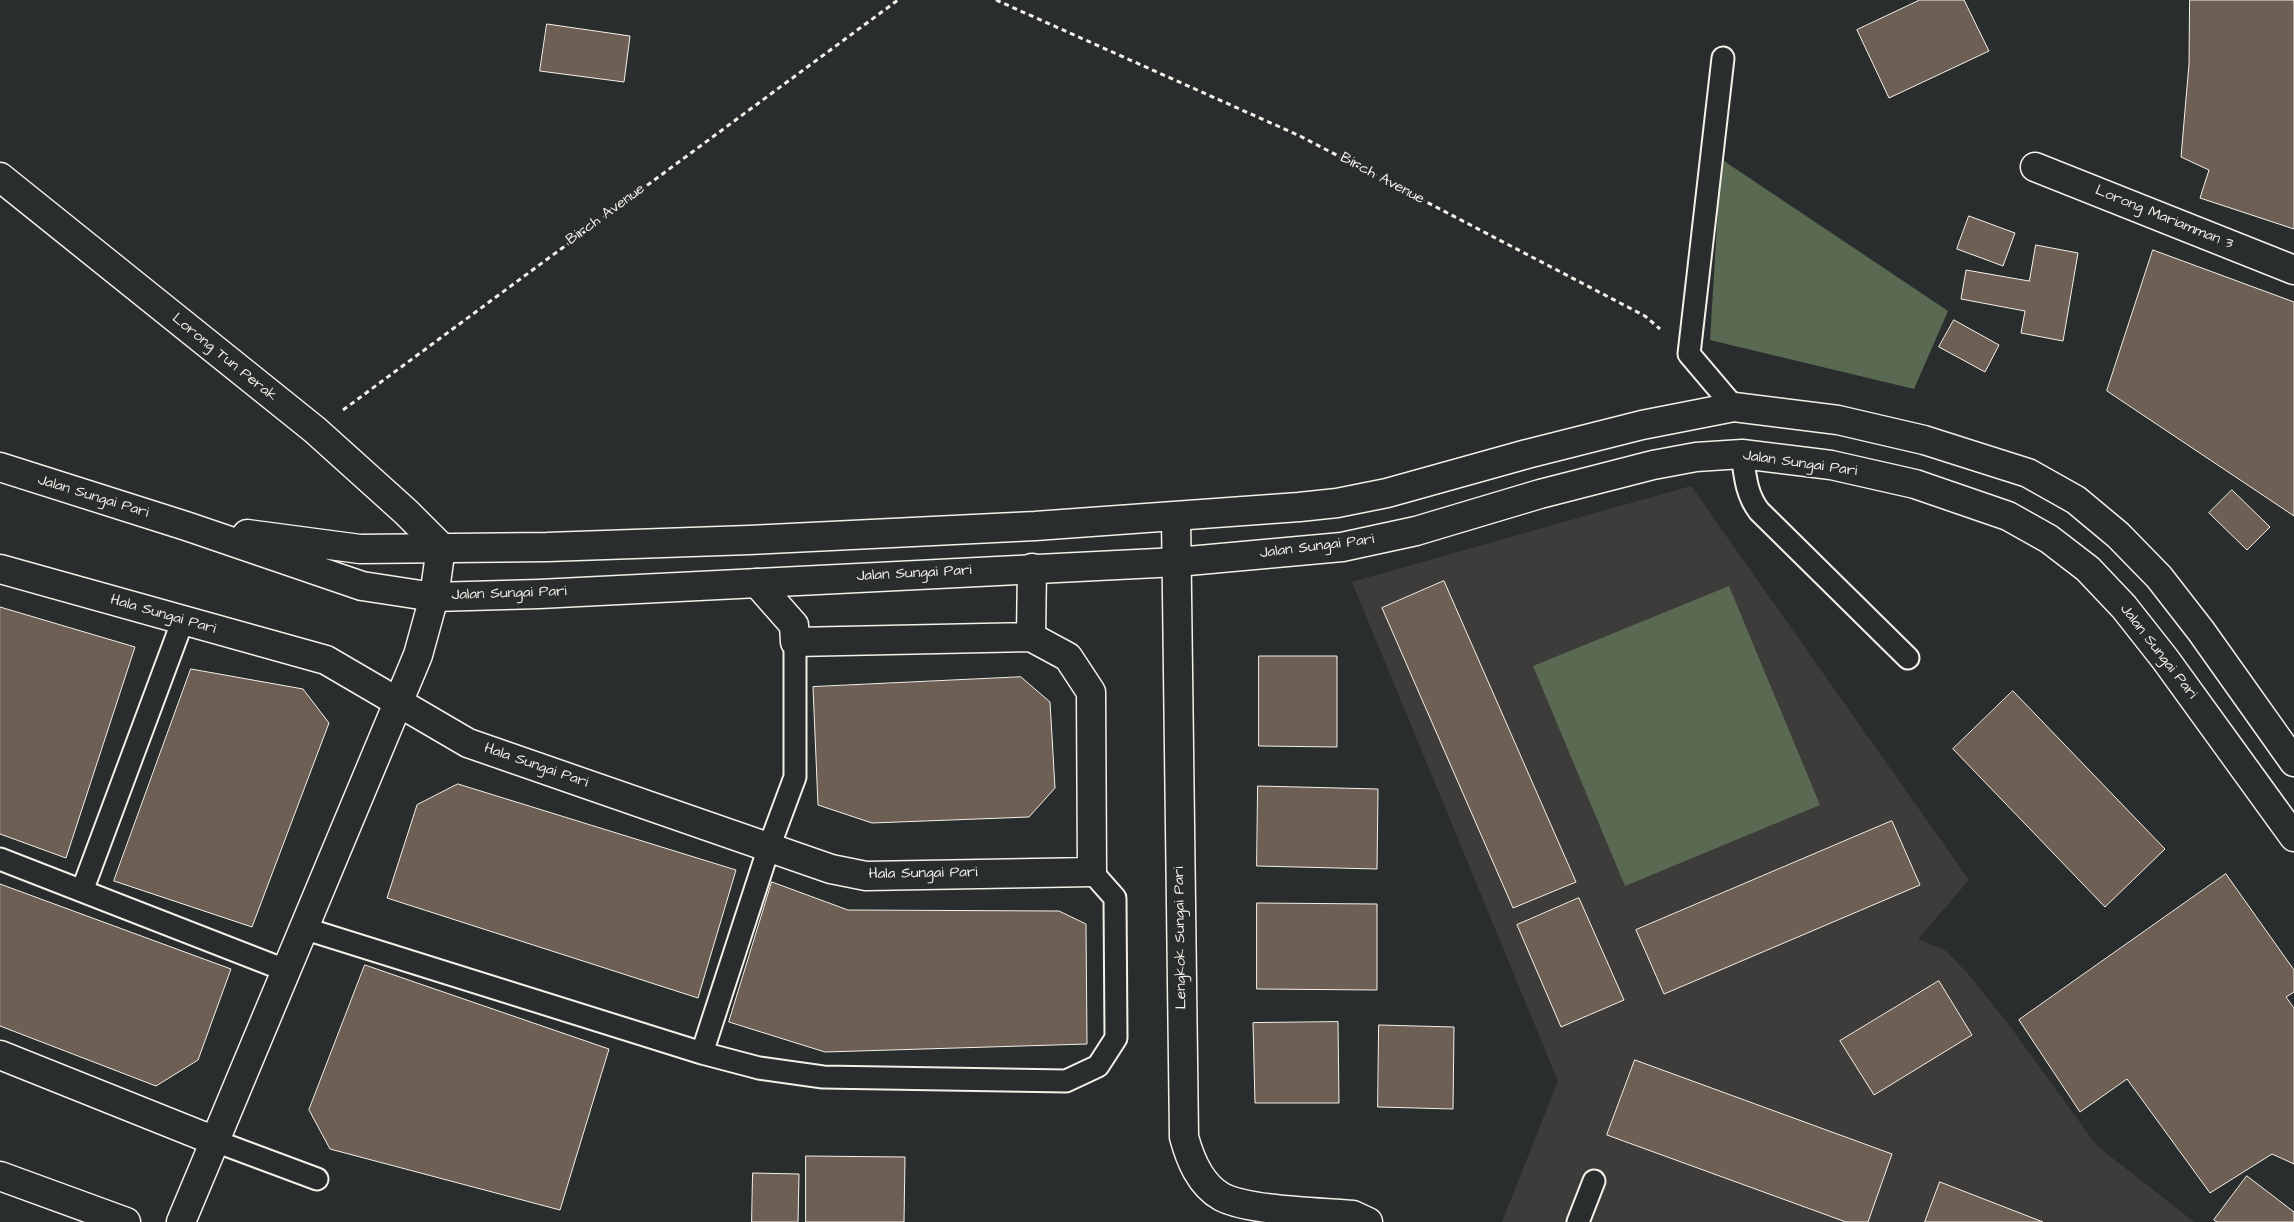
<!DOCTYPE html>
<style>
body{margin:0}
canvas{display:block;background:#2a2d2e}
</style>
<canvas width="2294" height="1222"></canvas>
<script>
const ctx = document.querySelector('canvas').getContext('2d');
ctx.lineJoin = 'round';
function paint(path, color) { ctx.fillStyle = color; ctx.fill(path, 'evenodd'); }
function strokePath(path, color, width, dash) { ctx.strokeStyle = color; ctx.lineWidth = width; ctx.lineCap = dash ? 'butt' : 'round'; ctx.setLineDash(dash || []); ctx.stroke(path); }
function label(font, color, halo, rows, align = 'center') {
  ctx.font = font + ' "Architects Daughter",sans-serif'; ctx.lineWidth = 4; ctx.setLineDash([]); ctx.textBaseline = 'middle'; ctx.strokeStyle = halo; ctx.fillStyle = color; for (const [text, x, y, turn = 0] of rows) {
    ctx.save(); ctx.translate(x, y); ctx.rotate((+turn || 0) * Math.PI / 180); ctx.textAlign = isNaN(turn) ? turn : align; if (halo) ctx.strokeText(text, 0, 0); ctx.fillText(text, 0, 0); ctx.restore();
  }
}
paint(new Path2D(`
 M 1691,486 L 1969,880 L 1918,939 L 1946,951 L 1969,975 L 2009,1025 L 2097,1146 L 2194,1222 L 1502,1222 L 1558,1081 L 1352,582 Z`), '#3e3c3a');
paint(new Path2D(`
 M 1721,159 L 1948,311 L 1914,389 L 1710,340 Z
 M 1729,586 L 1820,805 L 1625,886 L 1533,666 Z`), '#596952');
const building = new Path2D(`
 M 1920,0 L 1964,0 L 1989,51 L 1889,98 L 1857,30 Z
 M 2190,0 L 2294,0 L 2294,229 L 2200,198 L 2209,170 L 2181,157 L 2189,64 Z
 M 547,24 L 630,36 L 624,82 L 540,71 Z
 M 1969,216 L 2015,233 L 2003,266 L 1957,249 Z
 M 2036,245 L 2078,253 L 2063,341 L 2021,333 L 2025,311 L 1961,299 L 1966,270 L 2029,281 Z
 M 2153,250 L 2294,302 L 2294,516 L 2107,391 Z
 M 1954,320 L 1999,345 L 1985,372 L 1939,347 Z
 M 2232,490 L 2270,527 L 2247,550 L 2209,513 Z
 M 1444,581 L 1576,882 L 1513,908 L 1382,608 Z
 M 0,607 L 135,647 L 66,858 L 0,834 Z
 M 1259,656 L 1337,656 L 1337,747 L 1259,746 Z
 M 191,669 L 303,689 L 329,723 L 252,927 L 114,881 Z
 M 1021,677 L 1050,702 L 1055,788 L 1029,817 L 872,823 L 818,805 L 813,687 Z
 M 2013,691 L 2165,849 L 2105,907 L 1953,749 Z
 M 458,784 L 736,870 L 698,998 L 387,898 L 417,805 Z
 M 1258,786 L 1378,789 L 1377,869 L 1257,866 Z
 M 1892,821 L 1920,885 L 1664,994 L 1636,930 Z
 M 2226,874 L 2294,970 L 2294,992 L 2286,997 L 2294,1008 L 2294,1164 L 2272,1154 L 2210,1193 L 2127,1079 L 2080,1112 L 2019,1020 Z
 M 772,882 L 848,910 L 1059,911 L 1086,924 L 1087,1044 L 825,1052 L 729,1022 Z
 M 0,884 L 231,969 L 198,1060 L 156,1086 L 0,1026 Z
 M 1579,898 L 1624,1000 L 1561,1027 L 1517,925 Z
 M 1257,903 L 1377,904 L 1377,990 L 1257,989 Z
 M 365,965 L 609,1049 L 560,1210 L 330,1149 L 309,1110 Z
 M 1939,981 L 1972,1035 L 1874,1095 L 1840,1041 Z
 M 1338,1022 L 1339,1103 L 1255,1103 L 1253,1023 Z
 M 1379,1025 L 1454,1027 L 1453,1109 L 1378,1107 Z
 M 1635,1060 L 1892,1154 L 1868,1222 L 1846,1222 L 1607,1135 Z
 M 806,1156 L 905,1157 L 904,1222 L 806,1222 Z
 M 753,1173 L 799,1174 L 798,1222 L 752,1222 Z
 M 2247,1176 L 2294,1212 L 2294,1222 L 2217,1222 L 2214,1220 Z
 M 1940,1182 L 2043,1222 L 1925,1222 Z`);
paint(building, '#6e5f55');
strokePath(building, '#f4f1e8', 1);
const lane = new Path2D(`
 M 1723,58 L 1689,354 L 1734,407
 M 1742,454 C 1745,475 1746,494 1759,511 L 1908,658
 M 0,859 L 285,970
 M 82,891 L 183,620
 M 303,928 L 702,1053 L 759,1068 L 823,1077 L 1066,1081 L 1098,1066 L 1116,1038 L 1115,898 L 1092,872
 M 702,1053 L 769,847 L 795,777 L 795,642
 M 215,1141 L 317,1179
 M 1578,1222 L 1594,1181`);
const street = new Path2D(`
 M 2035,167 L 2294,270
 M 0,177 L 315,430 L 406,512 L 441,547 L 434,597 L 418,655 L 181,1222
 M 1176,517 L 1184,1137 C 1190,1159 1200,1185 1222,1197 C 1250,1211 1319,1212 1353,1215 L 1368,1222
 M 0,569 L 326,660 L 468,743 L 831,869 L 866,876 L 1092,872 L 1091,692 L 1068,657 L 1031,637 L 795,642 L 794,625 L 757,583
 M 1031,637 L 1032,568
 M 0,1055 L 215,1141
 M 0,1176 L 126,1222`);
const secondary = new Path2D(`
 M 0,467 L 186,526 L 362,586 L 434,597 L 539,594 L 1177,562 L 1342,547 L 1416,531 L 1540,494 L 1653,465 L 1696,457 L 1742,454 L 1831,465 L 1915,484 L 2008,516 L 2049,539 L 2088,569 L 2124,607 L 2165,659 L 2294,837
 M 247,534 L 360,549 L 547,547 L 749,540 L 1035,526 L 1299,507 L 1337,503 L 1387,493 L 1527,454 L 1642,425 L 1734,407 L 1838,420 L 1924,440 L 2028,473 L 2076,500 L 2118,535 L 2159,577 L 2201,631 L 2294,762`);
strokePath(lane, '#f4f1e8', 25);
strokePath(street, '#f4f1e8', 31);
strokePath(secondary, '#f4f1e8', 31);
strokePath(new Path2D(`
 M 996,0 L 1300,136 L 1645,316 L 1660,329
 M 343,410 L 898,0`), '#f4f1e8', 3, [5, 4]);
strokePath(lane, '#2a2d2e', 21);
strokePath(street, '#2a2d2e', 28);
strokePath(secondary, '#2a2d2e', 28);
label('15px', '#f4f1e8', '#2a2d2e', [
 ["Birch Avenue",1382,179,28],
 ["Birch Avenue",606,215,-36],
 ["Lorong Mariamman 3",2164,218,22],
 ["Lorong Tun Perak",224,358,39],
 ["Jalan Sungai Pari",1800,464,8],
 ["Jalan Sungai Pari",93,497,17],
 ["Jalan Sungai Pari",1317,547,-7],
 ["Jalan Sungai Pari",914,574,-3],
 ["Jalan Sungai Pari",509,594,-2],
 ["Hala Sungai Pari",163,615,16],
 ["Jalan Sungai Pari",2158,652,52],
 ["Hala Sungai Pari",536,766,19],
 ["Hala Sungai Pari",923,874,-1],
 ["Lengkok Sungai Pari",1181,938,-91]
]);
</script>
